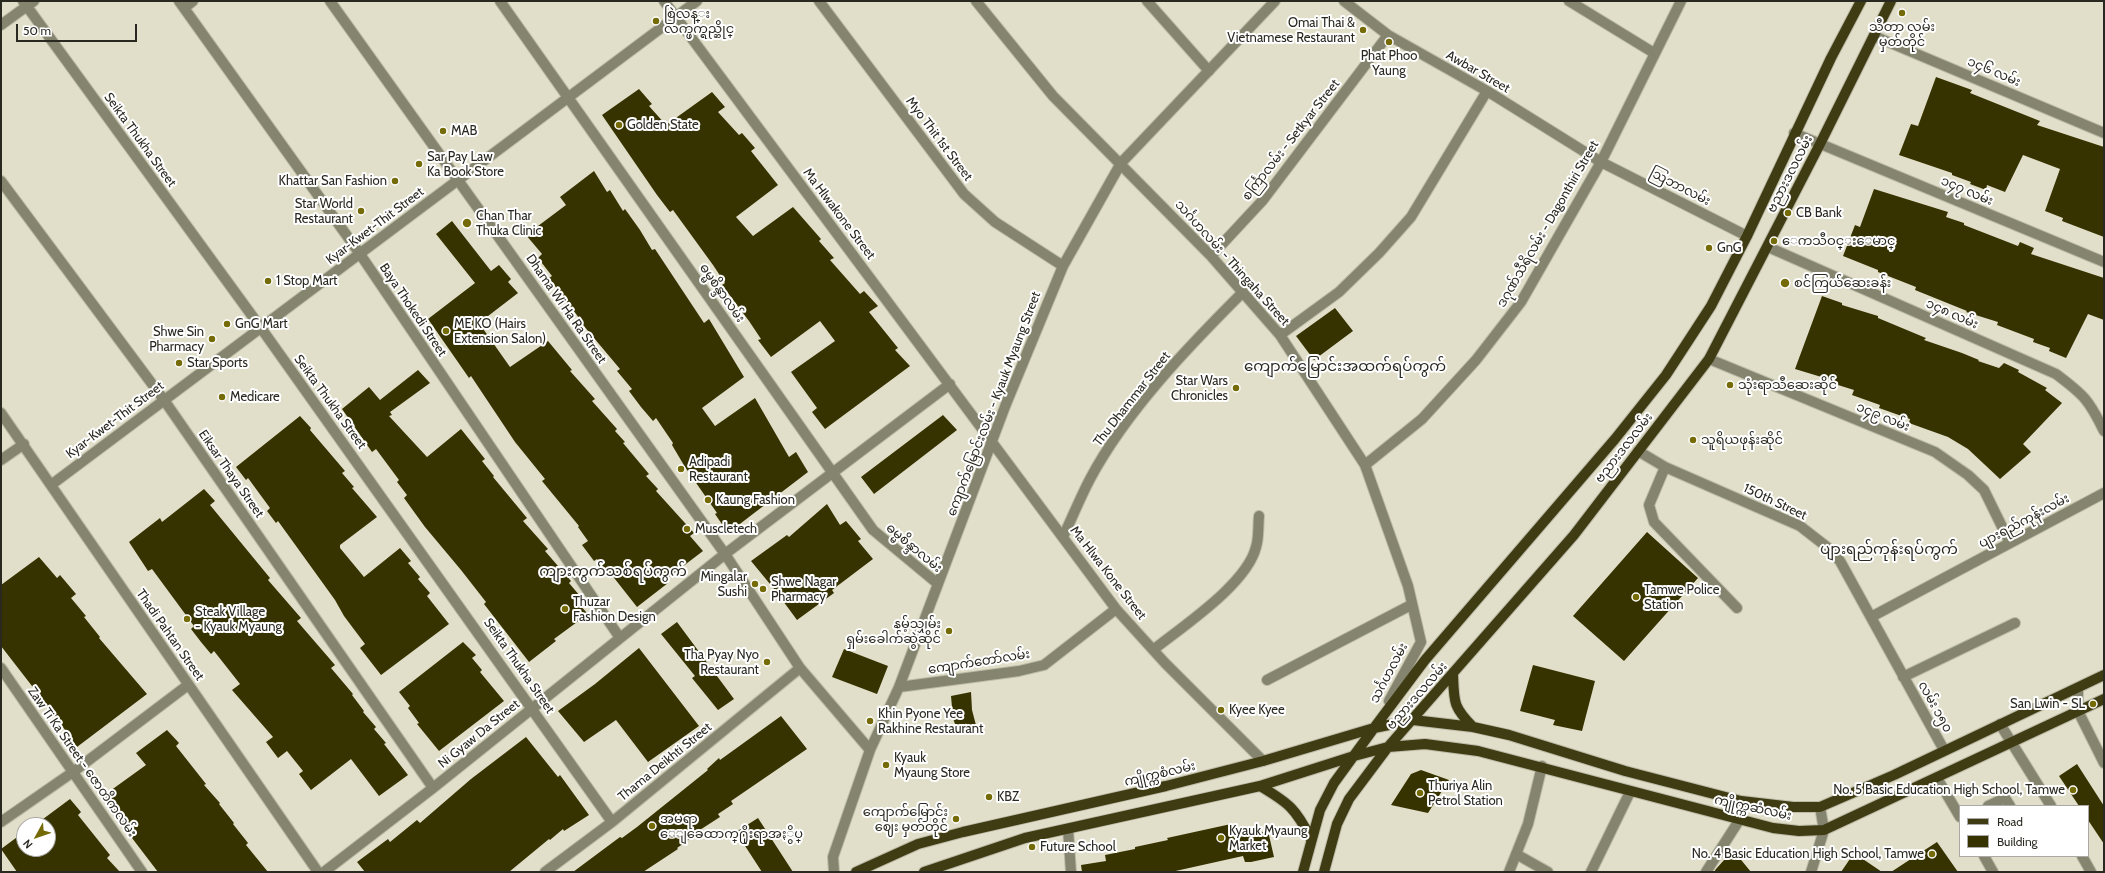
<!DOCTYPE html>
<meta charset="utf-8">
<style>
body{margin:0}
#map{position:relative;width:2105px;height:873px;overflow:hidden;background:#e1dfc9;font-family:Cabin,sans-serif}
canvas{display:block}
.frame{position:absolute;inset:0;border:2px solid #2a2921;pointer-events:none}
.legend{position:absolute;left:1959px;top:805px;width:130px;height:52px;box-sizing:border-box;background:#fff;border:1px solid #aaa9a6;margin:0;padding:5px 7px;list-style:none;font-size:12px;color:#2a2921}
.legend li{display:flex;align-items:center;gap:8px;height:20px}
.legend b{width:20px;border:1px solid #aaa9a6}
.north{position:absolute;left:16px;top:817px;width:40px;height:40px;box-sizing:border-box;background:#fff;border:1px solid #aaa9a6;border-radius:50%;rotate:230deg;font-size:11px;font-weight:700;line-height:16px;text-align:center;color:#2a2921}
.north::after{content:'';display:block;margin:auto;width:14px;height:18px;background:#746b06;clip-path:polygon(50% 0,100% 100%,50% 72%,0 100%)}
.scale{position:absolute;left:16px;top:24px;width:121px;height:18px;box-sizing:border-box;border:2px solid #2a2921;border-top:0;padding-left:5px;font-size:12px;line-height:14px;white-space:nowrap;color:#2a2921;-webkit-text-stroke:3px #fff;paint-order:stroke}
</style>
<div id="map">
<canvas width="2105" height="873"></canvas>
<div class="frame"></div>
<ul class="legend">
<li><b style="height:5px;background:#3f3b13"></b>Road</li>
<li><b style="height:11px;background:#373300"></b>Building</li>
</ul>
<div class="north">N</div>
<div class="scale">50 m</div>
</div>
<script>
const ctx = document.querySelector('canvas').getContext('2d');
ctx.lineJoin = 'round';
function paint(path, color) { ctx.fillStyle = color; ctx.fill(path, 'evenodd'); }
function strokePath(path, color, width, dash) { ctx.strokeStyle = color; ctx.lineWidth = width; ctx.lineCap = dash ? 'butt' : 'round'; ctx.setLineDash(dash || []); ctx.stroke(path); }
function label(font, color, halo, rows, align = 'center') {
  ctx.font = font + ' Cabin,"Noto Sans Myanmar",sans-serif'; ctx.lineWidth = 4; ctx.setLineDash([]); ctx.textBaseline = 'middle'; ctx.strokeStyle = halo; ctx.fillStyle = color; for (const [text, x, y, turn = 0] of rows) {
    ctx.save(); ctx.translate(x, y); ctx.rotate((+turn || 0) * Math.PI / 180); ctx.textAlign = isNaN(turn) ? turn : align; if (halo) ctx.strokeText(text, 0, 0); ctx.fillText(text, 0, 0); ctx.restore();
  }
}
paint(new Path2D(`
 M 1936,77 L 1972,90 L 1970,93 L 2040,121 L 2037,125 L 2104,147 L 2104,237 L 2062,221 L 2063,218 L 2045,211 L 2060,169 L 2023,155 L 2005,192 L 1987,185 L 1986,190 L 1970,184 L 1971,182 L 1952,175 L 1952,173 L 1899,155 L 1911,124 L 1918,126 Z
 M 639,89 L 652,104 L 649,106 L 666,125 L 712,92 L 725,107 L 718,112 L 739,135 L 742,133 L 755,148 L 751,151 L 778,185 L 736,217 L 753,236 L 793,207 L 821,239 L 819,241 L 834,258 L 830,260 L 860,294 L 864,291 L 878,306 L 869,312 L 898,348 L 895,350 L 910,366 L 825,429 L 812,412 L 817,408 L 791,372 L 835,341 L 820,321 L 771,357 L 758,340 L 761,339 L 749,321 L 722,285 L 725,283 L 713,265 L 673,210 L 670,212 L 657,195 L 602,115 Z
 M 594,171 L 607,192 L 610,190 L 623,211 L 625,209 L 640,230 L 652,250 L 655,249 L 704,323 L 709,319 L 744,377 L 702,408 L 715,426 L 755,398 L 789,457 L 796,452 L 808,472 L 728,533 L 715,514 L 717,513 L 685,467 L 672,445 L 673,443 L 656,418 L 653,421 L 641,407 L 629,391 L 632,389 L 617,371 L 620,369 L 578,319 L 579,318 L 549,278 L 552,276 L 538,258 L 542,254 L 526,235 L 566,205 L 560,197 Z
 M 1874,189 L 1948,212 L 1946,217 L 1964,223 L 1964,225 L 2018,246 L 2020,242 L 2034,248 L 2031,254 L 2104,278 L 2104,320 L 2088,314 L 2066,358 L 2049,351 L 2050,348 L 2033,342 L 2034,339 L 1997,325 L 1998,322 L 1966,312 L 1967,311 L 1915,290 L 1916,287 L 1878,272 L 1878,270 L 1843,256 L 1855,225 L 1860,227 Z
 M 452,221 L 491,271 L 499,265 L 511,279 L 508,282 L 518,293 L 479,323 L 510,367 L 548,341 L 572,370 L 570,371 L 595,399 L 592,401 L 617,429 L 615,431 L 625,442 L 623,443 L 649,474 L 646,476 L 658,489 L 656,491 L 694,533 L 690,536 L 703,551 L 665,580 L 668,583 L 637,607 L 611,574 L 609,575 L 597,559 L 594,561 L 582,545 L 588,541 L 578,527 L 579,526 L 542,481 L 545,479 L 515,442 L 471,376 L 469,378 L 428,319 L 475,283 L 436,234 Z
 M 1822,296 L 1842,303 L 1842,305 L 1878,316 L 1878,318 L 1926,338 L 1924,340 L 1962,353 L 1979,360 L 1978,361 L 1999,368 L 2004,363 L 2019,370 L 2018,372 L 2047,388 L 2045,390 L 2062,403 L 2023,444 L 2031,452 L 2000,479 L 1968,449 L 1948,437 L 1909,423 L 1910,419 L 1879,408 L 1880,405 L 1852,395 L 1854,390 L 1838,385 L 1838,382 L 1795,369 Z
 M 1335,308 L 1353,331 L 1314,360 L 1296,336 Z
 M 418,370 L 430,383 L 390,412 L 392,415 L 389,416 L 427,457 L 461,429 L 485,459 L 482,461 L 494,476 L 493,477 L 527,518 L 523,521 L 548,549 L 545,551 L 571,581 L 569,583 L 580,596 L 575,600 L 588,614 L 554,639 L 556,641 L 529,662 L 484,604 L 486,602 L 461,570 L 425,527 L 404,498 L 407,495 L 397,482 L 399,480 L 376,449 L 372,452 L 342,409 L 369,387 L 380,400 Z
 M 943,415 L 957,430 L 874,494 L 861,477 Z
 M 300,416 L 311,428 L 310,430 L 345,471 L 342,473 L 354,487 L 352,488 L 377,517 L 340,545 L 340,548 L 364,577 L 400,548 L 411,561 L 408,563 L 420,577 L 418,579 L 430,593 L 427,596 L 449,624 L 381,675 L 360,648 L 365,644 L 344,616 L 335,600 L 278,521 L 276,523 L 267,511 L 270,508 L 248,478 L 246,480 L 236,467 Z
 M 204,489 L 215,501 L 210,505 L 270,578 L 268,580 L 301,618 L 297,621 L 335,665 L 331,668 L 353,694 L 352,695 L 364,711 L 363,712 L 376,727 L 374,729 L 386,743 L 384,744 L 408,775 L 379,796 L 351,759 L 311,790 L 299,774 L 303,771 L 287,751 L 278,758 L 266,742 L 273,737 L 232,690 L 240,684 L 214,651 L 211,654 L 201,642 L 191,629 L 194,626 L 152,569 L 148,571 L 129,542 L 160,518 L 162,522 Z
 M 827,504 L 840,525 L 846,521 L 861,539 L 858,541 L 873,559 L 832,590 L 834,593 L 797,620 L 783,601 L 784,601 L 751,561 L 787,535 L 789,537 Z
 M 1647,532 L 1698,578 L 1624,661 L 1573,616 Z
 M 39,557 L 57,578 L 60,575 L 76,594 L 71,598 L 86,616 L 84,617 L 100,637 L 99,638 L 147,694 L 77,747 L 56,717 L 1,646 L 1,585 Z
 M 677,622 L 734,699 L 718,710 L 692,678 L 695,676 L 661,634 Z
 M 463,642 L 476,655 L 472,658 L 482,670 L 480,672 L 504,701 L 439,751 L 417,724 L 419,723 L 408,708 L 410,706 L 399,692 Z
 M 639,648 L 699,726 L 648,762 L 616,720 L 584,742 L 558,711 L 595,684 Z
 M 844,649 L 888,666 L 877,694 L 832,677 Z
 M 1533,665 L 1595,681 L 1582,731 L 1553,725 L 1555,720 L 1520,711 Z
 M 971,692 L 972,710 L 977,729 L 958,733 L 953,718 L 951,696 Z
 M 781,716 L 807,749 L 731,801 L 733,804 L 718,814 L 720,817 L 689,837 L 690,839 L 677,848 L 678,849 L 643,872 L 573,872 L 620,837 L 622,838 L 637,827 L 708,770 L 707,769 L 719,758 L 720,760 Z
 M 167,730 L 179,743 L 176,746 L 206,784 L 204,785 L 220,803 L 219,804 L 234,823 L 233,824 L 248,843 L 246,845 L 268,872 L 158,872 L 132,838 L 103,796 L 146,765 L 136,753 Z
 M 526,737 L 558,777 L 560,775 L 589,815 L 564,831 L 563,829 L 550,840 L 549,839 L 509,872 L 365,872 L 357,862 L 388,839 L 390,842 L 417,820 L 420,823 L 471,779 Z
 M 2077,764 L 2104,806 L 2104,844 L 2088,820 L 2088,806 L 2079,806 L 2059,776 Z
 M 1421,770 L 1449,780 L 1428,813 L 1391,805 L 1411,774 Z
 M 70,799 L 81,812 L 78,815 L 110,855 L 107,858 L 120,872 L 17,872 L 1,849 L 24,832 L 24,849 L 48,849 L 48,825 L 35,825 Z
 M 758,818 L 793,872 L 762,872 L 736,832 Z
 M 1231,824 L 1234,838 L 1268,831 L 1274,857 L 1251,862 L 1245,862 L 1243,856 L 1171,872 L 1082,872 L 1081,865 L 1106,861 L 1105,855 L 1135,849 L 1135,847 L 1168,840 L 1167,838 Z
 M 1937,842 L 1958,872 L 1891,872 Z
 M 1733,850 L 1751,872 L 1714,872 L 1716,869 Z
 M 1854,853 L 1882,872 L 1841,872 Z`), '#373300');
const minor = new Path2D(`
 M 23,1 L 261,328 L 612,822
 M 179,1 L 360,254 L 620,638
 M 330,1 L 725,554 L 800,668 L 870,750
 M 500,1 L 873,530 L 938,584
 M 664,1 L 1116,609 L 1165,663 L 1263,761
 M 819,1 L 964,194 L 995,222 L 1063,266
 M 976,1 L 1053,96 L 1211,256 L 1280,335 L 1365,465 L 1408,586 L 1421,642 L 1389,701
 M 1147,1 L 1209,71
 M 1344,1 L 1388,35 L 1487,91 L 1601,162 L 1747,236
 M 1569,1 L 1654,53
 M 184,8 L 193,1
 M 1,25 L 34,1
 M 1874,36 L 2104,133
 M 1794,133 L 2104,262
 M 1,181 L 164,400 L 433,788
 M 1768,247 L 2056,374 C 2084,395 2089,400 2104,431
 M 1211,256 L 1263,200 L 1388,35
 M 1280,335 L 1339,292 L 1379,253 L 1411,217 L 1487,91
 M 1709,359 L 1935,452 L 1968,475 L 1984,490 L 2010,543
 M 1,413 L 318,872
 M 1638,451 L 1665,467 L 1800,526 L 1827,547 L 1840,561 L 1944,750
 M 1,460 L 24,444
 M 1365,465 L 1422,419 L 1476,360 L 1521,302 L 1601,162 L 1681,1
 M 1665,467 L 1649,505 L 1654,522 L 1737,608
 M 51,485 L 697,1
 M 1063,537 C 1072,518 1080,498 1090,479 C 1126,411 1189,346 1243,292
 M 1871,617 L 2104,493
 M 1153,650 C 1183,626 1247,584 1256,547 C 1259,538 1258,526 1259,516
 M 1,668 L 142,872
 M 1903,677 L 2015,623
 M 1267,680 L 1411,605
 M 899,687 L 1019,671 L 1044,665 L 1116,609
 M 2078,688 L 2078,711 L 2104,763
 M 2000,724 L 2051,806
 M 1937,778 L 1960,817
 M 1988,806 L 2005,798 L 2010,806
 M 1,822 L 73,772 L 188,685
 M 1068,829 L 1071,872
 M 1516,854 L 1548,872
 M 1984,856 L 1993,872
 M 2082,856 L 2091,872
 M 324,872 L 433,788 L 725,554 L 950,384
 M 545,872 L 612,822 L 800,668
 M 834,872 L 833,857 L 870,750 L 899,687 L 1006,404 L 1063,266 L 1121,163 L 1275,1
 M 1509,872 L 1528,824 L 1542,766
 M 1591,872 L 1630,792
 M 1706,872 L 1740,819
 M 1811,872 L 1824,830 L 1820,807`);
const major = new Path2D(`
 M 1453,674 C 1454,702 1453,707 1473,727
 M 1260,786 C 1289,803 1296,809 1311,839
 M 856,872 L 918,844 L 963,832 L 1166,786 L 1263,761 L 1374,728 L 1413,720 L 1473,727 L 1509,735 L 1625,771 L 1741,801 L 1793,807 L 1820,807 L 1894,775 L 2104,675
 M 924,872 L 1025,838 L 1260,786 L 1354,756 L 1388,747 L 1425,744 L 1478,751 L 1773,828 L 1799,831 L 1824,830 L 2104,699
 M 1303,872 L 1320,810 L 1334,783 L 1374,728 L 1425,660 L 1615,439 L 1666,375 L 1711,306 L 1747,236 L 1831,58 L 1861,1
 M 1324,872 L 1337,824 L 1349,799 L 1388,747 L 1574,535 L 1709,359 L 1820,144 L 1891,1`);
strokePath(minor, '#bcbba7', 12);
strokePath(major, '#bcbba7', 12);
strokePath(minor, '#85846f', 10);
strokePath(major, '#3f3b13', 10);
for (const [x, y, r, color] of [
 [1902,13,4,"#746b06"],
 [656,21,4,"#746b06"],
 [1363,30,4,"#746b06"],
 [1389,42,4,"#746b06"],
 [619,125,4,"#746b06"],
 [443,131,4,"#746b06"],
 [419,164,4,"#746b06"],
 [395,181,4,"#746b06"],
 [361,211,4,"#746b06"],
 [1788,213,4,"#746b06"],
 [467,223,5,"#746b06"],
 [1774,241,4,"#746b06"],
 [1709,248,4,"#746b06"],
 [268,281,4,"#746b06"],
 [1785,283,5,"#746b06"],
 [227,324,4,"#746b06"],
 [446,331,4,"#746b06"],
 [212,339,4,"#746b06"],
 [179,363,4,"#746b06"],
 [1730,385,4,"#746b06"],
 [1236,388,4,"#746b06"],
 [222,397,4,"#746b06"],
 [1693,440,4,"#746b06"],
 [681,469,4,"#746b06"],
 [708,500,4,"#746b06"],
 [687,529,4,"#746b06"],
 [755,584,4,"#746b06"],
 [763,589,4,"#746b06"],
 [1636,597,4,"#746b06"],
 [565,609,4,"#746b06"],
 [187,619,4,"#746b06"],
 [949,631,4,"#746b06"],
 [767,662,4,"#746b06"],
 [2093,704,4,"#746b06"],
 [1221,710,4,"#746b06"],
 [870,721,4,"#746b06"],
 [886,765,4,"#746b06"],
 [2073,790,4,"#746b06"],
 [1420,793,4,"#746b06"],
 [989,797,4,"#746b06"],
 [956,819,4,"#746b06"],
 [652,826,4,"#746b06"],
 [1221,838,4,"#746b06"],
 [1032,847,4,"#746b06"],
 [1932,854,4,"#746b06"]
]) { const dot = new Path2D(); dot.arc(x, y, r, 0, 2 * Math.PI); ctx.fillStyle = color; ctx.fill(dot); strokePath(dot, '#fff', 1.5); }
label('13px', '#2a2921', '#fff', [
 ["စြဲလန္း",664,14],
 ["လက္ဖက္ရည္ဆိုင္",664,29],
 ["Omai Thai &",1355,23,"right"],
 ["Vietnamese Restaurant",1355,38,"right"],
 ["သီတာ လမ်း",1902,27,"center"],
 ["မှတ်တိုင်",1902,42,"center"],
 ["Phat Phoo",1389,56,"center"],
 ["Yaung",1389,71,"center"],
 ["Golden State",627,125],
 ["MAB",451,131],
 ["Sar Pay Law",427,157],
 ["Ka Book Store",427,172],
 ["Khattar San Fashion",387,181,"right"],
 ["Star World",353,204,"right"],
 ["Restaurant",353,219,"right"],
 ["CB Bank",1796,213],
 ["Chan Thar",476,216],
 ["Thuka Clinic",476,231],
 ["ေကသီဝင္းေမာင္",1782,241],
 ["GnG",1717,248],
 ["1 Stop Mart",276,281],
 ["စင်ကြယ်ဆေးခန်း",1794,283],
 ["GnG Mart",235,324],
 ["ME KO (Hairs",454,324],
 ["Extension Salon)",454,339],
 ["Shwe Sin",204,332,"right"],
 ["Pharmacy",204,347,"right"],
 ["Star Sports",187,363],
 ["Star Wars",1228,381,"right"],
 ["Chronicles",1228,396,"right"],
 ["သုံးရာသီဆေးဆိုင်",1738,385],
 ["Medicare",230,397],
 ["သူရိယဖုန်းဆိုင်",1701,440],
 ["Adipadi",689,462],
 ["Restaurant",689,477],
 ["Kaung Fashion",716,500],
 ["Muscletech",695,529],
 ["Mingalar",747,577,"right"],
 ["Sushi",747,592,"right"],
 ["Shwe Nagar",771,582],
 ["Pharmacy",771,597],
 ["Tamwe Police",1644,590],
 ["Station",1644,605],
 ["Thuzar",573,602],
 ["Fashion Design",573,617],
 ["Steak Village",195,612],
 ["- Kyauk Myaung",195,627],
 ["နမ့်သျှမ်း",941,624,"right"],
 ["ရှမ်းခေါက်ဆွဲဆိုင်",941,639,"right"],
 ["Tha Pyay Nyo",759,655,"right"],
 ["Restaurant",759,670,"right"],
 ["San Lwin - SL",2085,704,"right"],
 ["Kyee Kyee",1229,710],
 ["Khin Pyone Yee",878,714],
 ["Rakhine Restaurant",878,729],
 ["Kyauk",894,758],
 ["Myaung Store",894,773],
 ["Thuriya Alin",1428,786],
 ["Petrol Station",1428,801],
 ["No. 5 Basic Education High School, Tamwe",2065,790,"right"],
 ["KBZ",997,797],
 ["ကျောက်မြောင်း",948,812,"right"],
 ["ဈေး မှတ်တိုင်",948,827,"right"],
 ["အမရာ",660,819],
 ["ေျခေထာက္႐ိုးရာအႏွိပ္",660,834],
 ["Kyauk Myaung",1229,831],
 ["Market",1229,846],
 ["Future School",1040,847],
 ["No. 4 Basic Education High School, Tamwe",1924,854,"right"]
], 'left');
label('13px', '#2a2921', '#fff', [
 ["Awbar Street",1478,72,30],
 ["၁၄၆ လမ်း",1994,72,23],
 ["Myo Thit 1st Street",939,139,53],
 ["Seikta Thukha Street",140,140,54],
 ["စင်္ကြာလမ်း - Setkyar Street",1291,140,-52],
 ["ဗညားဒလလမ်း",1790,174,-63],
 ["ဩဘာလမ်း",1680,187,27],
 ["၁၄၇ လမ်း",1967,191,23],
 ["Ma Hlwakone Street",839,214,53],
 ["ဒဂုဏ်သီရိလမ်း - Dagonthiri Street",1548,224,-60],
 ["Kyar-Kwet-Thit Street",375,226,-37],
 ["သင်္ဂဟလမ်း - Thingaha Street",1232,263,48],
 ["ဓမ္မစိန္ဒာလမ်း",722,293,55],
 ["Dhama Wi Ha Ra Street",566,309,55],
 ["Baya Thokedi Street",413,310,56],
 ["၁၄၈ လမ်း",1952,314,24],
 ["Thu Dhammar Street",1132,399,-52],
 ["Seikta Thukha Street",330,402,54],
 ["ကျောက်မြောင်းလမ်း - Kyauk Myaung Street",994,404,-69],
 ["၁၄၉ လမ်း",1883,417,22],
 ["Kyar-Kwet-Thit Street",115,420,-37],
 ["ဗညားဒလလမ်း",1624,448,-52],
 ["Eiksar Thaya Street",231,474,55],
 ["150th Street",1775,502,25],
 ["ပျားရည်ကုန်းလမ်း",2024,521,-28],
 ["ဓမ္မစိန္ဒာလမ်း",914,548,40],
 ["Ma Hlwa Kone Street",1108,573,52],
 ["Thadi Pahtan Street",170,635,55],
 ["ကျောက်တော်လမ်း",979,662,-9],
 ["Seikta Thukha Street",519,666,55],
 ["သင်္ဂဟလမ်း",1389,673,-62],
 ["ဗညားဒလလမ်း",1417,696,-49],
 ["လမ်း ၁၅၀",1935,707,61],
 ["Ni Gyaw Da Street",479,734,-39],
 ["Zaw Ti Ka Street - ဇောတိကလမ်း",82,762,55],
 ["Thama Deikhti Street",665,762,-39],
 ["ကျိုက္ကစံလမ်း",1160,774,-13],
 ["ကျိုက္ကဆံလမ်း",1753,808,12]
]);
label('15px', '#2a2921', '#fff', [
 ["ကျောက်မြောင်းအထက်ရပ်ကွက်",1345,367],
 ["ပျားရည်ကုန်းရပ်ကွက်",1889,550],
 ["ကျားကွက်သစ်ရပ်ကွက်",613,572]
]);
</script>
